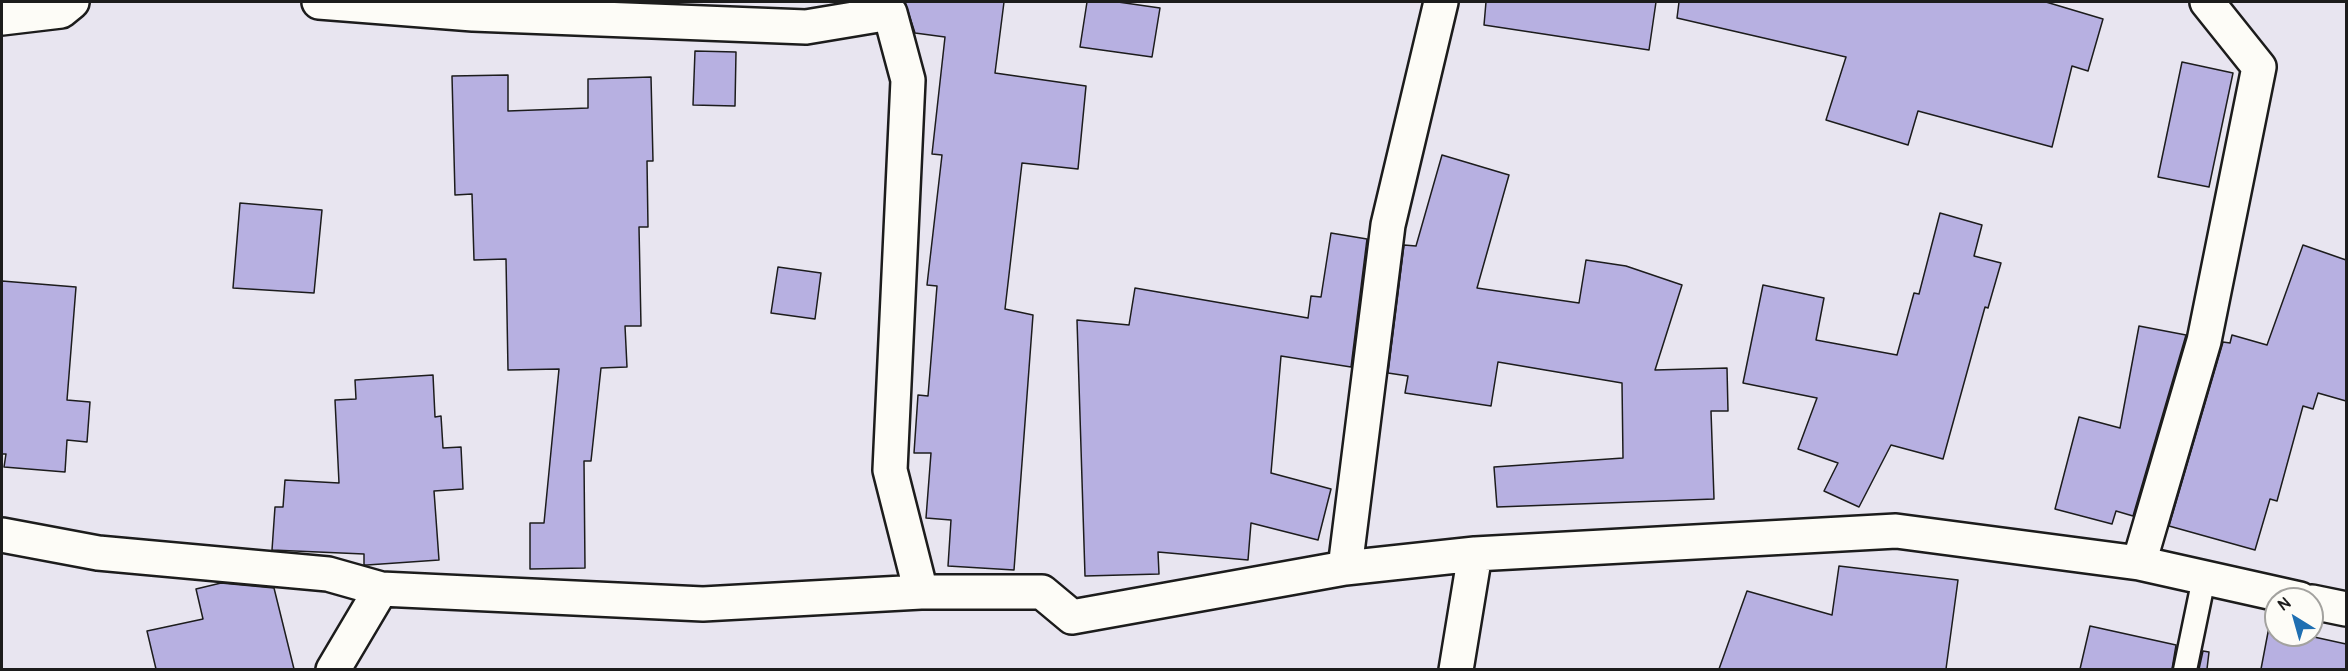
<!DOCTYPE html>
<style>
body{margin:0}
#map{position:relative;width:2348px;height:671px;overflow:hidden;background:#e8e5f0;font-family:Pangolin,sans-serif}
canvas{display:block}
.frame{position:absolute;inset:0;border:3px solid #1c1c1c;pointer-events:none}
.north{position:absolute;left:2264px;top:587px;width:60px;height:60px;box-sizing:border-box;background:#fdfcf7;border:2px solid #a3a29f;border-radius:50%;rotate:323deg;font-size:16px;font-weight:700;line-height:24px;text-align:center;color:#1c1c1c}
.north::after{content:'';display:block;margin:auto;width:21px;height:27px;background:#1f6fb2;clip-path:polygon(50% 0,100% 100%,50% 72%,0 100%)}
</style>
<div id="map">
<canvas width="2348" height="671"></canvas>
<div class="frame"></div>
<div class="north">N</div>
</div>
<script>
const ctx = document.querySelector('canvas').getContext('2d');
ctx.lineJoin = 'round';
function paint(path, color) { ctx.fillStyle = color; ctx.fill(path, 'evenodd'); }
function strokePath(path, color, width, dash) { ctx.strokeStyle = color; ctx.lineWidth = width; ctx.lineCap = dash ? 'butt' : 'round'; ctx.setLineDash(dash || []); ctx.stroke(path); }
const building = new Path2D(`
 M 905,2 L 1004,2 L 995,73 L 1086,86 L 1078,169 L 1022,163 L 1005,309 L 1033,315 L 1014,570 L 948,566 L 951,520 L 926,518 L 931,453 L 914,453 L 918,395 L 928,396 L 937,286 L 927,285 L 942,155 L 932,154 L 945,37 L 915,33 Z
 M 1087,2 L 1118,2 L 1160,8 L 1152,57 L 1080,47 Z
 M 1486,2 L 1656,2 L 1649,50 L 1484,25 Z
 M 1679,2 L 2046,2 L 2103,19 L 2088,71 L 2072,66 L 2052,147 L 1918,111 L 1908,145 L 1826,120 L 1846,57 L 1677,18 Z
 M 695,51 L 736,52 L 735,106 L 693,105 Z
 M 2182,62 L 2233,73 L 2209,187 L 2158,177 Z
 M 508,75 L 508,111 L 588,108 L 588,79 L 651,77 L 653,161 L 647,161 L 648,227 L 639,227 L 641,326 L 625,326 L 627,367 L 601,368 L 591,461 L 584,461 L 585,568 L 530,569 L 530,523 L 544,523 L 559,369 L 508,370 L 506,259 L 474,260 L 472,194 L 455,195 L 452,76 Z
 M 1442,155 L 1509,175 L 1477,288 L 1579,303 L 1586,260 L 1626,266 L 1682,285 L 1655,370 L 1727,368 L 1728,411 L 1711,411 L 1714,499 L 1497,507 L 1494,467 L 1623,458 L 1622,383 L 1498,362 L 1491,406 L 1405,393 L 1408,376 L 1388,373 L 1404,245 L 1416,246 Z
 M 240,203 L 322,210 L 314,293 L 233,288 Z
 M 1940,213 L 1982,225 L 1974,256 L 2001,263 L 1988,308 L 1985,307 L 1943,459 L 1891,445 L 1859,507 L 1824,491 L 1838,463 L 1798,449 L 1817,398 L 1743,383 L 1763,285 L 1824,298 L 1816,340 L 1897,355 L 1914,293 L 1919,294 Z
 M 1331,233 L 1367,239 L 1351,367 L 1281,356 L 1271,473 L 1331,489 L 1318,540 L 1251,523 L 1248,560 L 1158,552 L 1159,574 L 1085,576 L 1077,320 L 1129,325 L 1135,288 L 1308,318 L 1311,296 L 1321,297 Z
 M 2303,245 L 2346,260 L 2346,401 L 2318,393 L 2313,409 L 2303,406 L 2277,501 L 2270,499 L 2255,550 L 2169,526 L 2223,342 L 2230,343 L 2232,335 L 2267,345 Z
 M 778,267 L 821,273 L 815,319 L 771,313 Z
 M 2,281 L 76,287 L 67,400 L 90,402 L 87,442 L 67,440 L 65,472 L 4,467 L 6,454 L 2,454 Z
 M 2139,326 L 2186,335 L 2133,516 L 2116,511 L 2112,524 L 2055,509 L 2079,417 L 2120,428 Z
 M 433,375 L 435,417 L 441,416 L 443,448 L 461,447 L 463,489 L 434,491 L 439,560 L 367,565 L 364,565 L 364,554 L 272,550 L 275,507 L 283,507 L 285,480 L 339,483 L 335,400 L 356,399 L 355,380 Z
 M 1839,566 L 1958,580 L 1946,669 L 1719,669 L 1747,591 L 1832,615 Z
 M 221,583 L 274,588 L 294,669 L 156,669 L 147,631 L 203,619 L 196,589 Z
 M 2090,626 L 2176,645 L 2172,669 L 2080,669 Z
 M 2269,627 L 2276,629 L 2276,635 L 2305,635 L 2346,644 L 2346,669 L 2261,669 Z
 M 2203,651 L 2209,652 L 2207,669 L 2199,669 Z`);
paint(building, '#b7b0e1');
strokePath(building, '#1c1c1c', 1.5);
const service = new Path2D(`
 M 2185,670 L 2204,578`);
const minor = new Path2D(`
 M 319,2 L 473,14 L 806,27 L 890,13
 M 880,2 L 890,13 L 908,80 L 890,470 L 921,592
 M 2,18 L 61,11 L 72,2
 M 2,535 L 98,553 L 328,574 L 381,589 L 703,604 L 921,592 L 1042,592 L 1072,617 L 1345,568 L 1475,554 L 1896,531 L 2139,563 L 2300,599
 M 2139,563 L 2204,341 L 2259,67 L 2207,2
 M 1345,568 L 1388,225 L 1441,2
 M 2312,602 L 2346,609
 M 333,670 L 381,589
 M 1456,670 L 1475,554`);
strokePath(service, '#1c1c1c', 27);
strokePath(minor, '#1c1c1c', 38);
strokePath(service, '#fdfcf7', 22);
strokePath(minor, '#fdfcf7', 33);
</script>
